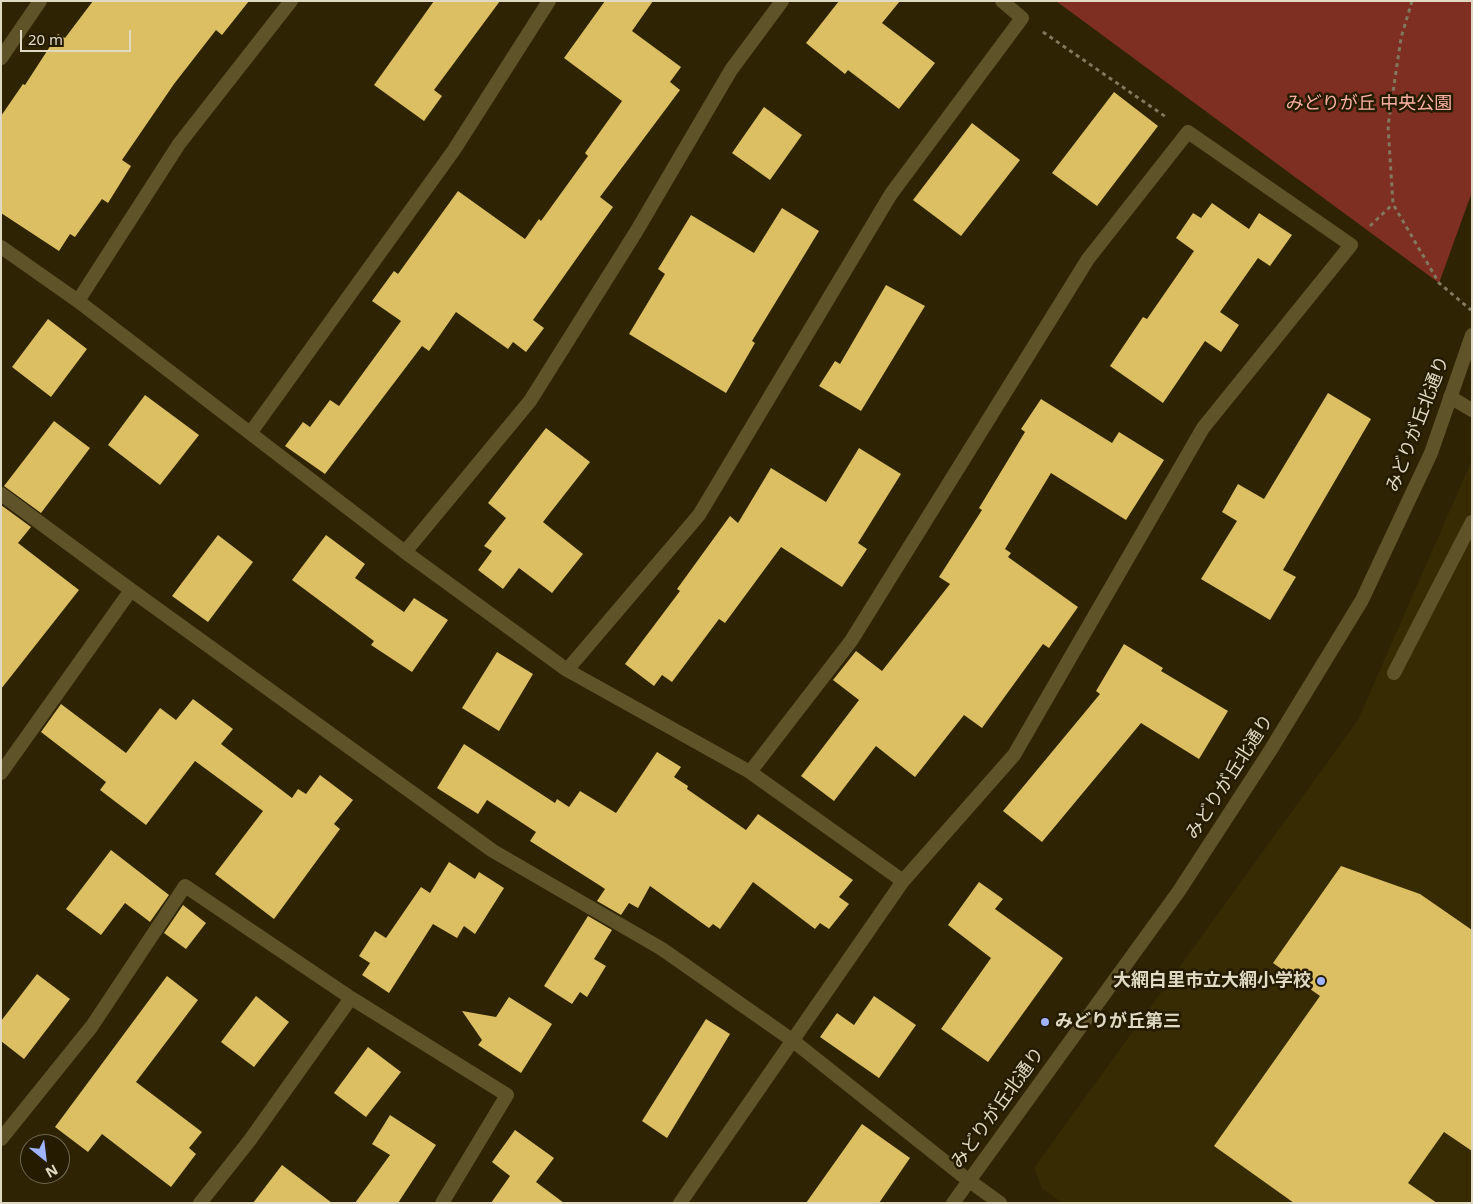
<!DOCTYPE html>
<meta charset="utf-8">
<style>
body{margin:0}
#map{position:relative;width:1473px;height:1204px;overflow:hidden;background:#2e2404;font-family:"Noto Sans",sans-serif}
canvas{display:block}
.frame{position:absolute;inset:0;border:2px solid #e0d9c3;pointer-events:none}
.north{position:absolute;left:20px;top:1134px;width:50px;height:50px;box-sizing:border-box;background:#241b00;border:1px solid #6f674e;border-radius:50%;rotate:151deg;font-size:14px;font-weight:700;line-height:20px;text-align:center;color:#e0d9c3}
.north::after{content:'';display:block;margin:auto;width:18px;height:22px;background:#a0b3fd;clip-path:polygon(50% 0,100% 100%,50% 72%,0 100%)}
.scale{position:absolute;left:20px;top:30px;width:111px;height:22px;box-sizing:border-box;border:2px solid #e0d9c3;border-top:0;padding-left:6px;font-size:15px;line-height:18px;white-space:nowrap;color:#e0d9c3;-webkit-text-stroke:4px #241b00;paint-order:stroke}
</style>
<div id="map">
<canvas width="1473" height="1204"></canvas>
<div class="frame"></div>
<div class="north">N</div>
<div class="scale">20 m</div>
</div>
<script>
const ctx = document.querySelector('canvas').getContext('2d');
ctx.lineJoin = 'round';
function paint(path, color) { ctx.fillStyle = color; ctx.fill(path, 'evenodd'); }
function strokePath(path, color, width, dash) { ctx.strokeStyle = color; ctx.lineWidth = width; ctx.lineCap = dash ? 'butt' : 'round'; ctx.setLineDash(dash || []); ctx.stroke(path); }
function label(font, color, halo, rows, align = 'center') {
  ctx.font = font + ' "Noto Sans","Noto Sans JP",sans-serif'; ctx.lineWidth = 5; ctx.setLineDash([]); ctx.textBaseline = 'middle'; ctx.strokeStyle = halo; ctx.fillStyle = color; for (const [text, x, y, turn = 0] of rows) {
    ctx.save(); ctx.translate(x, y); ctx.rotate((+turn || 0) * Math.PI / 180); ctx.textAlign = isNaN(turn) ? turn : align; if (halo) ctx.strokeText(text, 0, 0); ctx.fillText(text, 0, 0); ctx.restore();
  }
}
paint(new Path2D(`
 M 1472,460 L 1472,1203 L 1062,1203 L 1042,1188 L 1034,1168 L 1358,720 Z`), '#362b03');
paint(new Path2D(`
 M 1056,1 L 1472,1 L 1472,192 L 1439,283 Z`), '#7f2f21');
paint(new Path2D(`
 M 93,1 L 249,1 L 222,35 L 216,30 L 174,84 L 122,160 L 131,166 L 108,203 L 102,199 L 75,237 L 70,234 L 59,251 L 1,213 L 1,116 L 23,84 L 25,85 L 58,34 L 65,38 Z
 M 434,1 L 500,1 L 434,90 L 442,96 L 424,121 L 374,85 Z
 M 605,1 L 653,1 L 632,31 L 681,67 L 670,82 L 680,90 L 600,197 L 613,207 L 533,320 L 544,328 L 526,352 L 513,342 L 508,349 L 456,312 L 429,351 L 422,346 L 325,474 L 285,446 L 303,422 L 310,427 L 330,400 L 339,406 L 401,321 L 372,301 L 394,271 L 398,274 L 458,191 L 525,239 L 539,219 L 541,221 L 588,156 L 585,153 L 622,101 L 564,58 Z
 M 839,1 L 900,1 L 882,23 L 935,63 L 899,109 L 848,70 L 845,74 L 806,43 Z
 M 1114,92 L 1158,126 L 1097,206 L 1052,173 Z
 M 764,107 L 802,135 L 770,180 L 732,153 Z
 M 972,123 L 1020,160 L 961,236 L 913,200 Z
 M 1212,203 L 1249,229 L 1259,213 L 1292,235 L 1270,266 L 1258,258 L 1220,312 L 1239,325 L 1221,352 L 1205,341 L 1163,403 L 1110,366 L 1143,317 L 1147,319 L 1194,251 L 1176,238 L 1193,213 L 1201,218 Z
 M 782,208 L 819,231 L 752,341 L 755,343 L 726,393 L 629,334 L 665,274 L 658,269 L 691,215 L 754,253 Z
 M 886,285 L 925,306 L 861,411 L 819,386 L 835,361 L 840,364 Z
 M 48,319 L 87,349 L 51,397 L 12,367 Z
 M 1328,393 L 1371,419 L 1283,570 L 1296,577 L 1270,620 L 1201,579 L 1237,521 L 1222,512 L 1238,484 L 1264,499 Z
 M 145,395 L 199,435 L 160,485 L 108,445 Z
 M 1041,399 L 1112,443 L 1119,432 L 1164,460 L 1126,520 L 1051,473 L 1005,549 L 1011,553 L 1008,557 L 1078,607 L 1049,648 L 1043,644 L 982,728 L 964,715 L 915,777 L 876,746 L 834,801 L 801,776 L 859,700 L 833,680 L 856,651 L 882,671 L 950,584 L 939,577 L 982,510 L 979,508 L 1025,432 L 1021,429 Z
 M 54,421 L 90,448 L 41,513 L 4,486 Z
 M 546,428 L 590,462 L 543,522 L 583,554 L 552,593 L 519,568 L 503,589 L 478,570 L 492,551 L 484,546 L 506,518 L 488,503 Z
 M 859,448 L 901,474 L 858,543 L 867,549 L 842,587 L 781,547 L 725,623 L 719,619 L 672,682 L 662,675 L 654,686 L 625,664 L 680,591 L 677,589 L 730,516 L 738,523 L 771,468 L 826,502 Z
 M 1,505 L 31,527 L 18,543 L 79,590 L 1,689 Z
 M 218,535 L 253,562 L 208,622 L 172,596 Z
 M 326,535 L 365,564 L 355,578 L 404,612 L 414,598 L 448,620 L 412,672 L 371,645 L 374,641 L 292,580 Z
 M 1124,644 L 1163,668 L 1161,671 L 1228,711 L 1199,759 L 1141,723 L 1042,842 L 1003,811 L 1100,694 L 1096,691 Z
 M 497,652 L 533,674 L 499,731 L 462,708 Z
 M 193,699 L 233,729 L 221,744 L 292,798 L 298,789 L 306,794 L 320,775 L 353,800 L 334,824 L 340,829 L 274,919 L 215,874 L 263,811 L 195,761 L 146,825 L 100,790 L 106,782 L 41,732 L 61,704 L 126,753 L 160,708 L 176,720 Z
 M 464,744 L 555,803 L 557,799 L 569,807 L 580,791 L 616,813 L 657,752 L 681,767 L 674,777 L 688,786 L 687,789 L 746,830 L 758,814 L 853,880 L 839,897 L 849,904 L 829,929 L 820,923 L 815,929 L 753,882 L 720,929 L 713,924 L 709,928 L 650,886 L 638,908 L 629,903 L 621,915 L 597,901 L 605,889 L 599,885 L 530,841 L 536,832 L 487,800 L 478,814 L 437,788 Z
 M 111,850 L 169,895 L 150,922 L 125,903 L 101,935 L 66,909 Z
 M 449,862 L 475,879 L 479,872 L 504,888 L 475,934 L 464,926 L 457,938 L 433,924 L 389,993 L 362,975 L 370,963 L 359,956 L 375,931 L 386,938 L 421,887 L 430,893 Z
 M 1341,866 L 1420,894 L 1472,930 L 1472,1151 L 1444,1132 L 1408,1183 L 1437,1203 L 1294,1203 L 1214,1146 L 1320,996 L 1273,963 Z
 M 979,882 L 1003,899 L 995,909 L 1063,958 L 988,1062 L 941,1029 L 991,958 L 948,925 Z
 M 183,905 L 206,923 L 186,949 L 164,933 Z
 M 588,916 L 612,930 L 594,959 L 606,966 L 587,997 L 580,992 L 572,1004 L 544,986 Z
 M 37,974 L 70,999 L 24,1059 L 1,1041 L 1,1021 Z
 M 167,976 L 198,1000 L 136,1082 L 202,1132 L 189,1148 L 196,1154 L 171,1187 L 102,1134 L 88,1152 L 55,1127 Z
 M 256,996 L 289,1022 L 254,1067 L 221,1042 Z
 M 874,996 L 916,1025 L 879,1078 L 820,1037 L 837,1013 L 854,1025 Z
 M 509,997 L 552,1024 L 521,1073 L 478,1045 L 482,1040 L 462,1011 L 496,1017 Z
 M 706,1019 L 730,1034 L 667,1138 L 642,1121 Z
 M 368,1047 L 401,1072 L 366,1117 L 334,1093 Z
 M 390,1115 L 436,1145 L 398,1203 L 355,1203 L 390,1155 L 372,1144 Z
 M 862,1124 L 910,1158 L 879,1203 L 806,1203 Z
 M 515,1130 L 554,1158 L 536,1182 L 564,1203 L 491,1203 L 510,1176 L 492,1162 Z
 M 282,1165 L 332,1203 L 253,1203 Z`), '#dcbf62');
strokePath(new Path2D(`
 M 1412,1 L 1401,38 L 1388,126 L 1393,204 L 1439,283 L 1471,310
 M 1043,32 L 1166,117
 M 1370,226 L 1393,204`), '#81785d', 3, [4, 4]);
strokePath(new Path2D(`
 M 1450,397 L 1472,410
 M 1394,673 L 1472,522`), '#5f5329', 14);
strokePath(new Path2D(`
 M 1,58 L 40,1
 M 1,247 L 78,301 L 405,552 L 567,670 L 750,772 L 903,881
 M 78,301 L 179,144 L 291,1
 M 251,432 L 454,150 L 549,1
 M 1,494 L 131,590 L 493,851 L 662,949 L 792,1040 L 968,1180 L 1000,1203
 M 405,552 L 530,401 L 636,232 L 731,70 L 782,1
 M 567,670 L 699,515 L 891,194 L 1022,18 L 1002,1
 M 1,773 L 131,590
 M 1,1139 L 92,1026 L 185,886 L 351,998 L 507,1095 L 442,1203
 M 200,1203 L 250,1140 L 351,998
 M 680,1203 L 903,881 L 1014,755 L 1203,428 L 1351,245 L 1188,132 L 1088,259 L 851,641 L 750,772`), '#5f5329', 14);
strokePath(new Path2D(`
 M 953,1203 L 1179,891 L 1270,751 L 1362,600 L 1431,453 L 1472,335`), '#5f5329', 14);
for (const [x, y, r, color] of [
 [1321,981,5,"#a0b3fd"],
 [1045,1022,5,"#a0b3fd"]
]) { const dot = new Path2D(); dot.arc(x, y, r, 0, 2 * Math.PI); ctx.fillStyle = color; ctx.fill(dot); strokePath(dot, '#241b00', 2); }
label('18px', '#fab1a2', '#241b00', [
 ["みどりが丘 中央公園",1369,104]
]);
label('18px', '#e0d9c3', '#241b00', [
 ["みどりが丘北通り",1418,424,-69],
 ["みどりが丘北通り",1230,777,-57],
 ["みどりが丘北通り",998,1108,-54]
]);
label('bold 18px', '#e0d9c3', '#241b00', [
 ["大網白里市立大網小学校",1311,981],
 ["みどりが丘第三",1055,1022,"left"]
], 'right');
</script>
